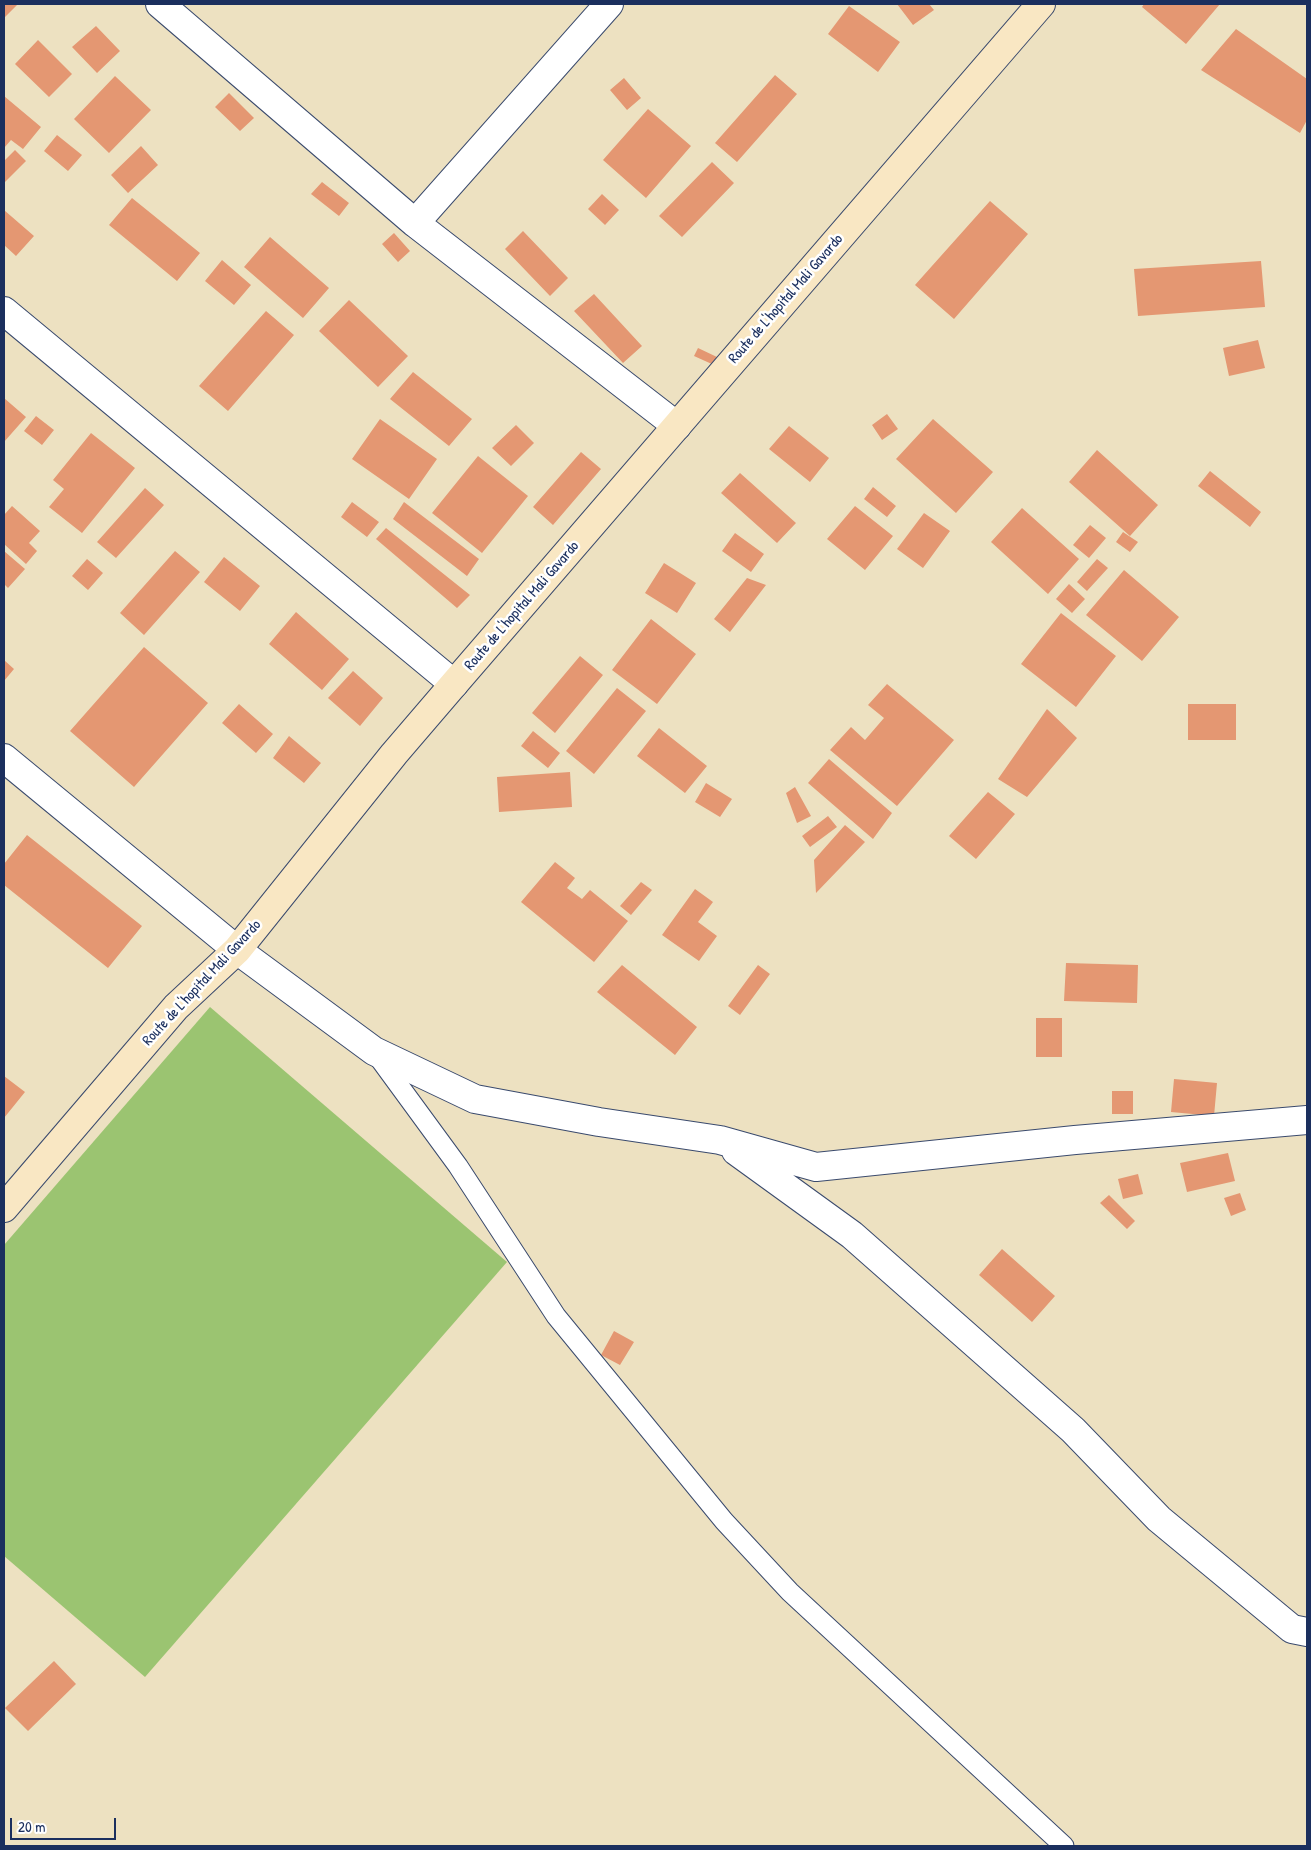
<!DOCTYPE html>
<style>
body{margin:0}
#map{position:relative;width:1311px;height:1850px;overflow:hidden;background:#ede1c1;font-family:"Patrick Hand",sans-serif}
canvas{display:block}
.frame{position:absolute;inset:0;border:5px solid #1b2f5e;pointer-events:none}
.scale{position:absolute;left:10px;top:1818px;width:106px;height:22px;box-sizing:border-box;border:2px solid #1b2f5e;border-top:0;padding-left:6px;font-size:15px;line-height:18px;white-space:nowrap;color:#1b2f5e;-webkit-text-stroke:4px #fff;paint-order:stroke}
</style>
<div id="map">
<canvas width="1311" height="1850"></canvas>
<div class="frame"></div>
<div class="scale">20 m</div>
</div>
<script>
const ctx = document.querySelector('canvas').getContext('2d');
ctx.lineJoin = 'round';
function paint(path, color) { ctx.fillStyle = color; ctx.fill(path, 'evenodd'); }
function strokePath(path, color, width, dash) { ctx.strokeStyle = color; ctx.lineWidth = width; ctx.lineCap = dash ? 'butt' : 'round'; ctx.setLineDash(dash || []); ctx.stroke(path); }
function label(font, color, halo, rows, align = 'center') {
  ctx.font = font + ' "Patrick Hand",sans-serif'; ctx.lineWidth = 5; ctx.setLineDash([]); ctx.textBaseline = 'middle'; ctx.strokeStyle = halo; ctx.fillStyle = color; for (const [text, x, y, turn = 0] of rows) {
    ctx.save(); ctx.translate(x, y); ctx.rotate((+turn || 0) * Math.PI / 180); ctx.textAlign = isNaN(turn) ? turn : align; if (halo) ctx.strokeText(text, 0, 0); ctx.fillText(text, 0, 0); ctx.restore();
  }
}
paint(new Path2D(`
 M 210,1007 L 507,1262 L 145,1677 L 4,1556 L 4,1245 Z`), '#9bc471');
paint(new Path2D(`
 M 4,4 L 18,4 L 4,18 Z
 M 897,4 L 929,4 L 934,10 L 913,25 Z
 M 1144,4 L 1220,4 L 1186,44 L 1142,7 Z
 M 849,6 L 900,42 L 878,72 L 828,34 Z
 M 96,26 L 120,51 L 97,73 L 72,47 Z
 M 1236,29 L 1307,79 L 1307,120 L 1300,133 L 1201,70 Z
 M 38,40 L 72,74 L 49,97 L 15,64 Z
 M 775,75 L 797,94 L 737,162 L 715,143 Z
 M 115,76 L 151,110 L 109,153 L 74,119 Z
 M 624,78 L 641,98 L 627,110 L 610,90 Z
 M 229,93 L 254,118 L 240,131 L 215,107 Z
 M 4,96 L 41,127 L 23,149 L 11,140 L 4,148 Z
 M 648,109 L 691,146 L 646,198 L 603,160 Z
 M 57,135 L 82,155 L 68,171 L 44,151 Z
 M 141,146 L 158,165 L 128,193 L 111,175 Z
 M 15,150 L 26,161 L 4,183 L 4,161 Z
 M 712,162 L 734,183 L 682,237 L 659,216 Z
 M 322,182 L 349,203 L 339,216 L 311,194 Z
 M 602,194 L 619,210 L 605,225 L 588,209 Z
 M 132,198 L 200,253 L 177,281 L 109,225 Z
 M 990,201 L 1028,234 L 954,319 L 915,285 Z
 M 4,210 L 34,236 L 16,256 L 4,245 Z
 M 523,231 L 568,278 L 550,296 L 505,249 Z
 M 394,233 L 410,251 L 398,262 L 382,244 Z
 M 270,237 L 329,288 L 303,318 L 244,267 Z
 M 222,260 L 251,285 L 234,305 L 205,281 Z
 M 1261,261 L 1265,307 L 1138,316 L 1134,269 Z
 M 594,294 L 642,346 L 623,363 L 574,311 Z
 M 349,300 L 408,356 L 378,387 L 319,331 Z
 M 266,311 L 294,335 L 228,411 L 199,386 Z
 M 1258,340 L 1265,368 L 1229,376 L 1223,348 Z
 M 698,348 L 717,357 L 714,365 L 694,356 Z
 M 413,372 L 472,419 L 449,446 L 390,399 Z
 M 4,398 L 26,417 L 4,442 Z
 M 887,414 L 898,429 L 882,440 L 872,425 Z
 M 36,416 L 54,430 L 42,445 L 24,431 Z
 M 380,419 L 437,459 L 409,499 L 352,459 Z
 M 933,419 L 993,472 L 956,513 L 896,459 Z
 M 516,425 L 534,443 L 511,466 L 492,448 Z
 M 789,426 L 829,458 L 810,482 L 769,449 Z
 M 91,433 L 135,468 L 82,533 L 49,507 L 64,489 L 53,480 Z
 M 1097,450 L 1158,505 L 1130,536 L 1069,482 Z
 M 581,452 L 601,469 L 553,525 L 533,507 Z
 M 478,456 L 528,496 L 482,553 L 432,513 Z
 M 1210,471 L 1261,512 L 1250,527 L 1198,486 Z
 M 740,473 L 796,523 L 777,543 L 721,493 Z
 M 873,487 L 896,506 L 887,517 L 864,499 Z
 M 145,488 L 164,505 L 116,558 L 97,542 Z
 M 352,502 L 379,522 L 367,537 L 341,517 Z
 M 404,502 L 479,559 L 467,576 L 393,519 Z
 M 12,506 L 40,531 L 29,543 L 37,551 L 26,564 L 4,544 L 4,515 Z
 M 855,506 L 893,536 L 865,570 L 827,539 Z
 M 1022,508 L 1079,559 L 1048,594 L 991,542 Z
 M 924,513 L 950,531 L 923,568 L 897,549 Z
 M 1090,525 L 1106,538 L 1089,558 L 1073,545 Z
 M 386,528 L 470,595 L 457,608 L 376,539 Z
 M 1123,532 L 1138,542 L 1130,552 L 1116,542 Z
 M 735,533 L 764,554 L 751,572 L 722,551 Z
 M 4,551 L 25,569 L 8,588 L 4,584 Z
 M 175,551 L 200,572 L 144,635 L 120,613 Z
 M 224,557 L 260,586 L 240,611 L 204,582 Z
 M 87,559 L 103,573 L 88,590 L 72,576 Z
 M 1097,559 L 1108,568 L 1087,591 L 1077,582 Z
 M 664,563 L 696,583 L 677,613 L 645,593 Z
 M 1124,570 L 1179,617 L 1142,661 L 1086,615 Z
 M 747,578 L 766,585 L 730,632 L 714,619 Z
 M 1069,584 L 1085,599 L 1072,613 L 1056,599 Z
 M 296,612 L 349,659 L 322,690 L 269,644 Z
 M 1061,613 L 1116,656 L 1076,707 L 1021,664 Z
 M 651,619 L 696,654 L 657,704 L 612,670 Z
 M 144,647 L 208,703 L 134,787 L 70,731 Z
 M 580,656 L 603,675 L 555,733 L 532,713 Z
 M 4,660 L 14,669 L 4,681 Z
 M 353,671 L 383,698 L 360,726 L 328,698 Z
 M 887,684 L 954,740 L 897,806 L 830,750 L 851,727 L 865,740 L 884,718 L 868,705 Z
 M 617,688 L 646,711 L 594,774 L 566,751 Z
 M 239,704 L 273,734 L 256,753 L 222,723 Z
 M 1188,704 L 1236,704 L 1236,740 L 1188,740 Z
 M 1047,709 L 1077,738 L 1027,797 L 998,779 Z
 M 659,728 L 707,766 L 685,793 L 637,756 Z
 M 533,731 L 560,753 L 548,768 L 521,746 Z
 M 289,736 L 321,763 L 304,783 L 273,758 Z
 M 829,759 L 892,813 L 873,839 L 808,783 Z
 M 570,772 L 572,807 L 499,812 L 497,777 Z
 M 706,783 L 732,799 L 720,817 L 695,802 Z
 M 795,787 L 811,816 L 797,823 L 786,793 Z
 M 988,792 L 1015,814 L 976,859 L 949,836 Z
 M 828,816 L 837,827 L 810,847 L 802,836 Z
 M 845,825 L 865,842 L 816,893 L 814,860 Z
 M 27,835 L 142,926 L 108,968 L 4,885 L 4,864 Z
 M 555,862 L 575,878 L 567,888 L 582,899 L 590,890 L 628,921 L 594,962 L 521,902 Z
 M 641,882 L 652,890 L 631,915 L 620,906 Z
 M 695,889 L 713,902 L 698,922 L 717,936 L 699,961 L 662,935 Z
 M 1066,963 L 1138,965 L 1137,1003 L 1064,1001 Z
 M 622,965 L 697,1027 L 675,1055 L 597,992 Z
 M 758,965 L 770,974 L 740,1015 L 728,1006 Z
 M 1036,1018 L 1062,1018 L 1062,1057 L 1036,1057 Z
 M 4,1076 L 25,1092 L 4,1118 Z
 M 1174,1079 L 1217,1083 L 1214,1116 L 1171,1112 Z
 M 1112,1091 L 1133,1091 L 1133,1114 L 1112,1114 Z
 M 1228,1153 L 1235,1181 L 1187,1192 L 1180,1163 Z
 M 1138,1174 L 1143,1194 L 1123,1199 L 1118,1179 Z
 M 1240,1193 L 1246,1210 L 1231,1216 L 1224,1198 Z
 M 1109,1195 L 1135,1221 L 1127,1229 L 1100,1203 Z
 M 1002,1249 L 1055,1296 L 1032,1322 L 979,1275 Z
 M 614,1331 L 634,1342 L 620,1365 L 601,1355 Z
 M 54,1661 L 76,1684 L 28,1731 L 5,1708 Z`), '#e49772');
const service = new Path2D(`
 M 376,1054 L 458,1166 L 556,1316 L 724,1521 L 790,1592 L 1064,1846`);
const minor = new Path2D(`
 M 160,4 L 415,223 L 677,426
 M 415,223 L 609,4
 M 4,311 L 454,684
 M 4,758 L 237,950 L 374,1051 L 475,1099 L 599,1122 L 720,1140 L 816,1167 L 1075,1140 L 1307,1120
 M 736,1151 L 852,1235 L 1073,1430 L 1159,1519 L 1292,1629 L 1307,1632`);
const secondary = new Path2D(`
 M 4,1208 L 176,1007 L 237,950 L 394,754 L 454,684 L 1041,4`);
strokePath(service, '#3a4a6d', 21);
strokePath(minor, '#3a4a6d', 30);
strokePath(secondary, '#3a4a6d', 30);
strokePath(service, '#fff', 19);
strokePath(minor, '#fff', 28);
strokePath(secondary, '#f9e7c3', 28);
label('15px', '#1b2f5e', '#fff', [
 ["Route de L'hopital Mali Gavardo",786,299,-49],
 ["Route de L'hopital Mali Gavardo",522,606,-49],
 ["Route de L'hopital Mali Gavardo",202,983,-47]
]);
</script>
